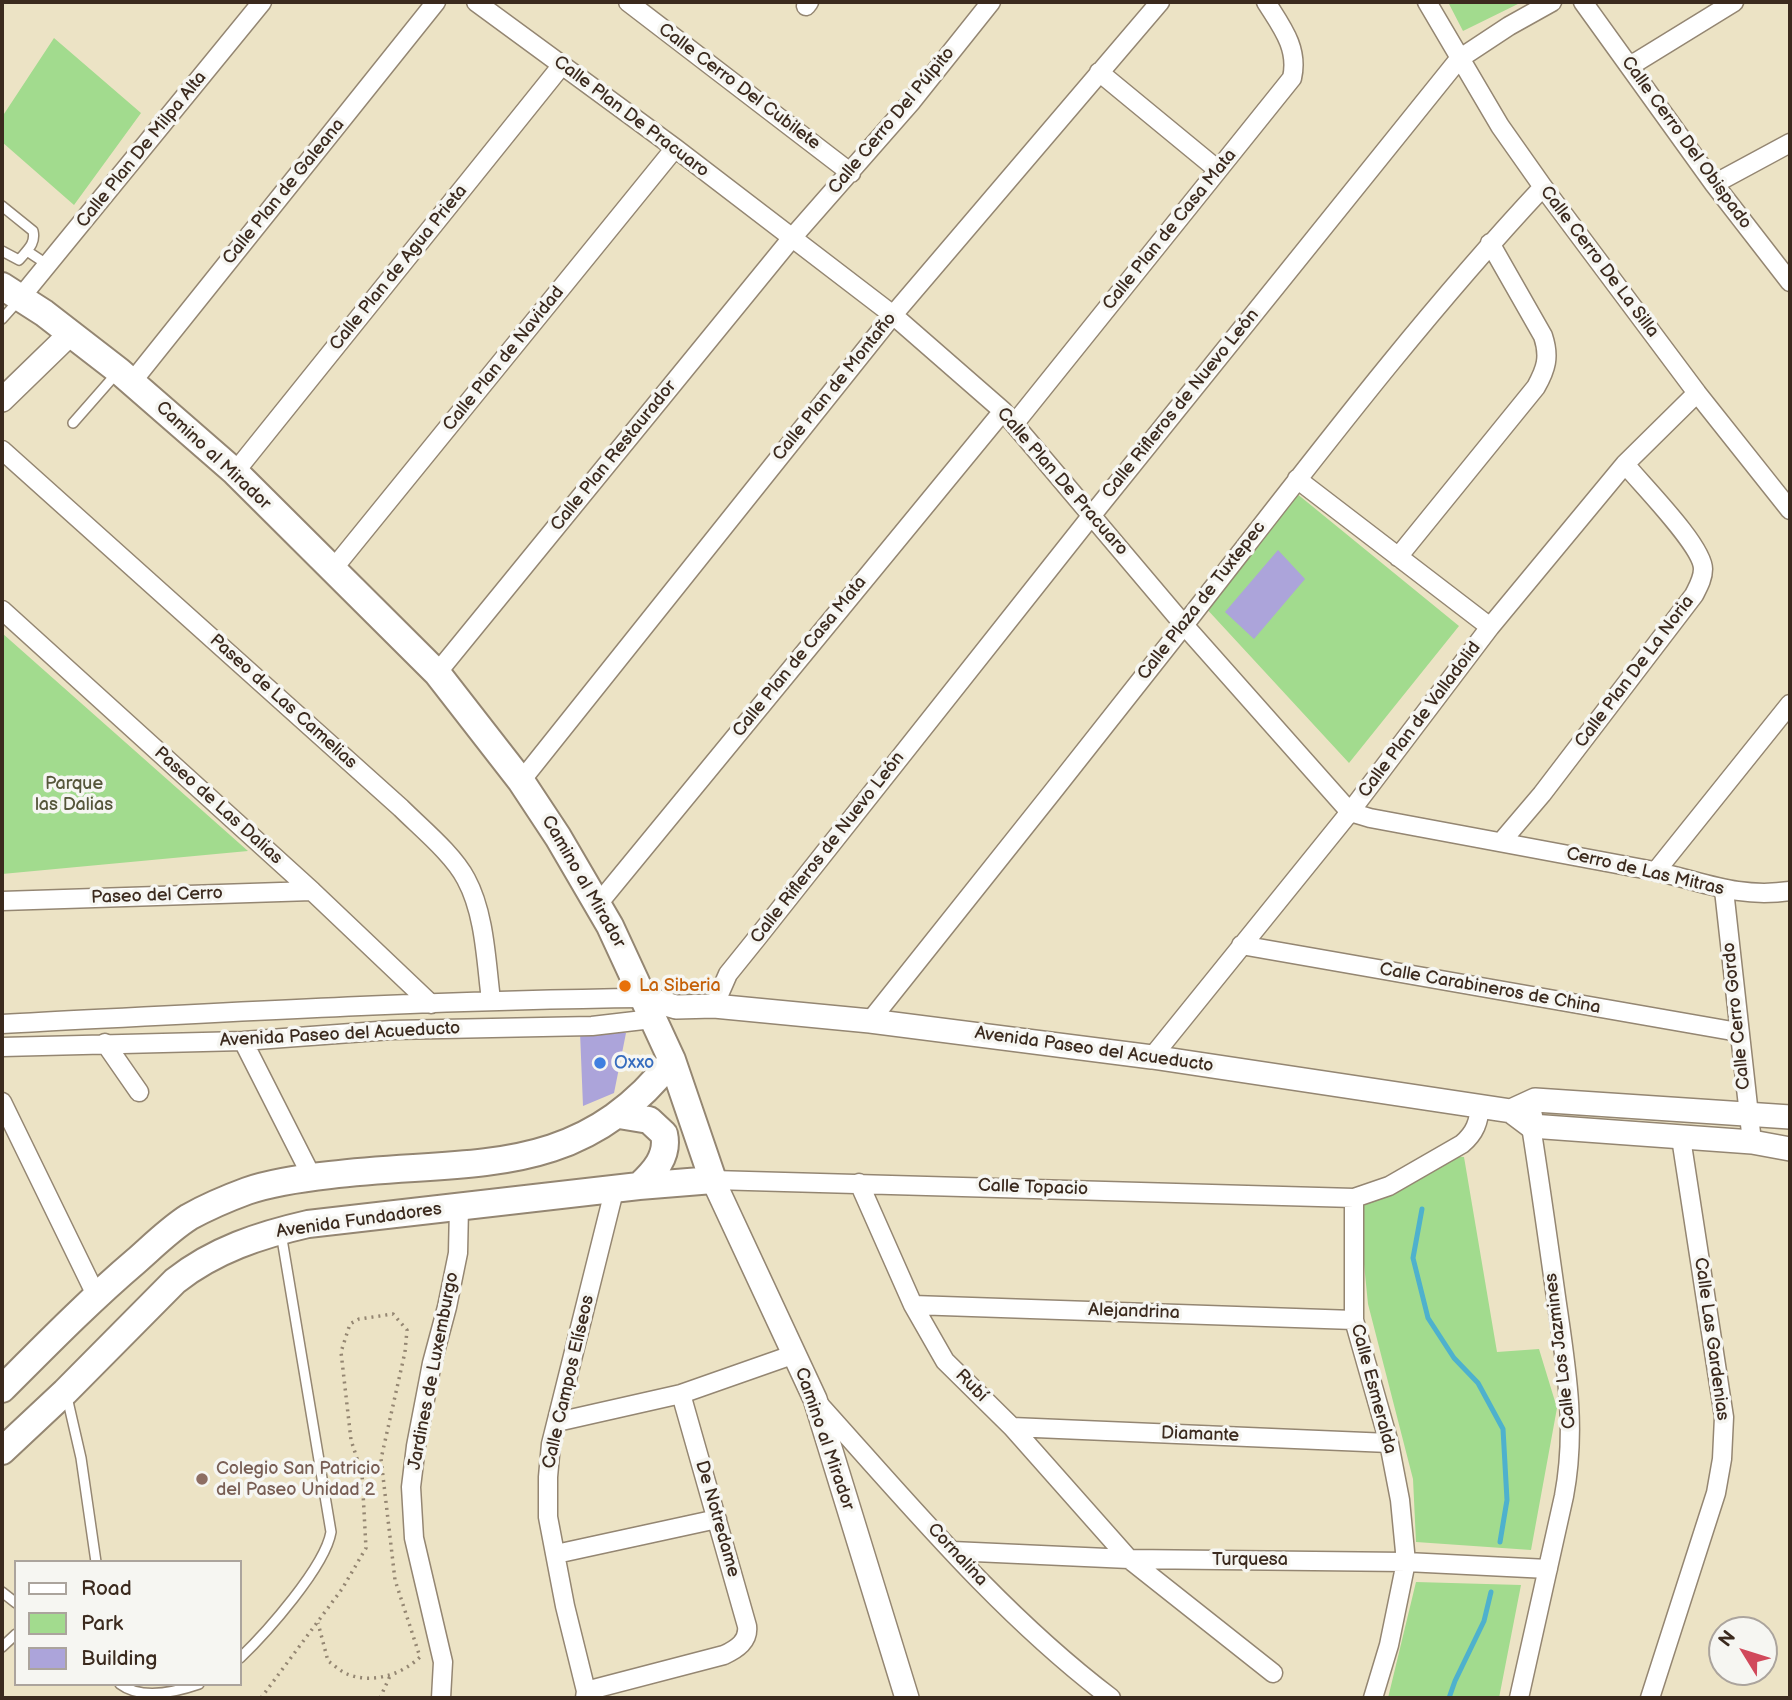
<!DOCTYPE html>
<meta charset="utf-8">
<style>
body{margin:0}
#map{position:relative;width:1792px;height:1700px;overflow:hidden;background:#ece3c5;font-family:"Balsamiq Sans",sans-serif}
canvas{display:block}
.frame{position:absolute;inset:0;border:4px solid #3b2a1e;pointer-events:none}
.legend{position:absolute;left:14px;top:1560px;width:228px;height:126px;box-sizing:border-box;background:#f6f6f2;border:2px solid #aba49d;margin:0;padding:9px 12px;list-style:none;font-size:21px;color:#3b2a1e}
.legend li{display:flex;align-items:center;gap:14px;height:35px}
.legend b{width:35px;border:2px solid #aba49d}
.north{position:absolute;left:1708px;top:1616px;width:70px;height:70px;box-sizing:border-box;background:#f6f6f2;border:2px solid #aba49d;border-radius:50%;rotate:308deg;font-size:19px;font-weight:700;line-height:28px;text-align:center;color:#3b2a1e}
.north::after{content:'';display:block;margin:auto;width:24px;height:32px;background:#d1495b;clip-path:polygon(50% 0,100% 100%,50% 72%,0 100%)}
</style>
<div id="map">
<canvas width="1792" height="1700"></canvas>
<div class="frame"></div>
<ul class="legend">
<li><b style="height:9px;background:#fff"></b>Road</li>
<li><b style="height:19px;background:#a2db8e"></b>Park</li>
<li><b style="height:19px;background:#aca4da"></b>Building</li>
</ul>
<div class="north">N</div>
</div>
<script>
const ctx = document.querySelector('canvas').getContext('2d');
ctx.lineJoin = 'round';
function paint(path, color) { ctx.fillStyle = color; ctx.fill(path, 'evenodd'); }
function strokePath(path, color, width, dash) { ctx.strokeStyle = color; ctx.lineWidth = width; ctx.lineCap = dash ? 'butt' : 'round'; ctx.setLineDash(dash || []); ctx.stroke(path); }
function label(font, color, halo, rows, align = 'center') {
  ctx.font = font + ' "Balsamiq Sans",sans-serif'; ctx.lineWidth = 7; ctx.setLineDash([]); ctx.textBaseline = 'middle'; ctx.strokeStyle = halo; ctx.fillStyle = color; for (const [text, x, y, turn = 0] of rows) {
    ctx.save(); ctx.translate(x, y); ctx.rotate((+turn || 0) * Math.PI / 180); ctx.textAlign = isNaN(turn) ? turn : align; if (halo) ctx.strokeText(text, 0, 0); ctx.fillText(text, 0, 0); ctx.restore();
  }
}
paint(new Path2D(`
 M 1448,2 L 1522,2 L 1463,31 Z
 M 54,38 L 141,113 L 74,205 L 2,142 L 2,117 Z
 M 1296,493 L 1459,626 L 1349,763 L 1204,606 Z
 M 2,633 L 248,851 L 2,874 Z
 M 1441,1156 L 1464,1157 L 1497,1352 L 1539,1349 L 1557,1408 L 1531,1550 L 1416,1542 L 1413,1479 L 1368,1304 L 1357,1194 Z
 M 1416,1582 L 1521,1585 L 1499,1698 L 1388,1698 Z`), '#a2db8e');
strokePath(new Path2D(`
 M 1422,1209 L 1413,1258 L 1428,1318 L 1454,1358 L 1478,1383 L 1503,1429 L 1507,1500 L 1500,1542
 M 1449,1698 L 1455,1681 L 1484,1621 L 1491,1592`), '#4eb1cd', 5);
paint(new Path2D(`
 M 1278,550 L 1305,579 L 1254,639 L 1225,612 Z
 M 580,1032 L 626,1033 L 614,1093 L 583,1106 Z`), '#aca4da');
const service = new Path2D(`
 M 2,206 L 33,231 C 36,244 27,250 19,260 L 2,251
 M 27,251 L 48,265
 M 2,319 L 19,300
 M 73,423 L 116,374
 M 67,1397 L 81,1458 L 96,1562
 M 2,1592 L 16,1603
 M 2,1647 L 16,1634
 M 240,1658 C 266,1633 325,1567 331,1532 L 281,1233
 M 120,1684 C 141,1700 176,1692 199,1684`);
const minor = new Path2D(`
 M 476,2 L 675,148 L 893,315 L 1003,411 L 1184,625 L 1350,812 L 1370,818 C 1463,835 1556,852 1649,870 C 1700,880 1735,899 1790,891
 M 628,2 L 851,173
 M 1427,2 L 1500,126 L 1543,187 L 1697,393 L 1790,510
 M 1583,2 L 1714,184 L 1790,282
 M 806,6 L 809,2
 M 1630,66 L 1734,2
 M 1099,72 L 1218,170
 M 1714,184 L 1790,143
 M 21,297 L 262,2
 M 132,382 L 436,2
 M 1015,423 L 1292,78 C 1299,48 1281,26 1266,2
 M 2,450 L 401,808 C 421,828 453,854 466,879 C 485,914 486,961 491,1000
 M 235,472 L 562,65
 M 1297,479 L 1490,627
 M 1398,557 L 1536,387 C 1546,369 1550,357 1543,336 L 1490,243
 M 333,569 L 675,148
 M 2,610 L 312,891 L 431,1004
 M 437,673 L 791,239 L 912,101 L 991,2
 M 521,781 L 893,315 L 1160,2
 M 1502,841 L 1542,794 L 1694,595 C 1698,587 1703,579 1703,569 C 1703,546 1642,485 1625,464
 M 1656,871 L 1790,704
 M 1724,890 L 1752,1142
 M 2,901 L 312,891
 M 598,904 L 1003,411
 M 1241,945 L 1738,1032
 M 714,1006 L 728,974 L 757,938 L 1092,515 L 1459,59 L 1509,26 L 1552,2
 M 870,1021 C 975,889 1081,757 1185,624 C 1301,476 1414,325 1543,187
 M 2,1024 C 216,1013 430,1000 645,998
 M 243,1041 L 312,1177
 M 105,1043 L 139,1092
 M 2,1047 L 243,1041 L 392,1030 L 592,1026 L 652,1019
 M 1152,1057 L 1350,812 L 1490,627 L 1625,464 L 1697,393
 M 2,1102 L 96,1295
 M 713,1180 L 1354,1198
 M 859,1183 L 913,1305 L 945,1361 L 1012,1427 L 1129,1559 L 1273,1673
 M 913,1305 L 1354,1320
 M 817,1402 C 910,1505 1000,1614 1111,1698
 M 557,1422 L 681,1394 L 795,1354
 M 1012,1427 L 1389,1443
 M 952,1551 L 1129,1559 L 1406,1562 L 1548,1569
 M 556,1554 L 717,1519
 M 586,1691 L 724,1655 C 737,1649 749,1641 747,1626 L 681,1394
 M 441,1698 L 443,1662 L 414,1538 L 411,1487 L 416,1446 L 432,1363 L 447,1307 L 458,1253 L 459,1207
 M 585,1698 L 586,1691 L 565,1606 L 548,1517 L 548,1477 L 551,1444 L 614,1191
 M 1373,1698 L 1389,1645 L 1406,1562 L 1400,1500 L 1389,1443 L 1354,1320 L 1354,1198 L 1389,1186 L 1462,1144 C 1475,1133 1479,1122 1480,1105
 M 1519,1698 L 1564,1496 C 1577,1427 1566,1366 1556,1297 C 1548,1240 1540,1183 1531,1126 L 1533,1115
 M 1650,1698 L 1716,1493 L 1722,1459 L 1724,1417 L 1681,1138`);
const tertiary = new Path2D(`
 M 2,400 L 71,333
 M 645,998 L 676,1007 L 714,1006 L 870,1021 L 1152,1057 L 1511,1111 L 1531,1126 L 1752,1142 L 1790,1149
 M 1511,1111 L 1535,1100 L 1790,1117
 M 713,1180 L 815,1399 L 907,1698`);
const secondary = new Path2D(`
 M 2,286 L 44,313 L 119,371 L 235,472 L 437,673 L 521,781 L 558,837 L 610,926 L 672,1060 L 713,1180 L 639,1186 L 308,1224 C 260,1235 214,1250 175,1281 L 65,1392 L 2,1451
 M 619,1115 L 649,1120 L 664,1134 C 669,1156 654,1172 639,1186
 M 2,1389 C 46,1345 89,1301 136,1261 C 153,1246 170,1229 189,1217 C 207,1207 228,1198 247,1191 C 273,1182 303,1178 330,1175 C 466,1158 577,1183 672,1060`);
strokePath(service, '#948672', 12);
strokePath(minor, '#948672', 21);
strokePath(tertiary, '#948672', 26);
strokePath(secondary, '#948672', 30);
strokePath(new Path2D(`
 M 261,1698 L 342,1589 L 366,1548 L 362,1474 L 351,1440 L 341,1352 L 350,1324 L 359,1319 L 393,1314 L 407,1330 L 405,1352 L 381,1459 L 395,1580 L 420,1657 C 402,1675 371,1684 347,1674 C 340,1671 334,1665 328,1661 L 318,1623
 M 380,1698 L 390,1676`), '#948672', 3.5, [2, 5]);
strokePath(service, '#fff', 9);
strokePath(minor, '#fff', 18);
strokePath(tertiary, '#fff', 23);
strokePath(secondary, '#fff', 26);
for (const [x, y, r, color] of [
 [625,986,7,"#e8710a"],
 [600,1063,7,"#3f7fe0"],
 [202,1479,7,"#8d6e63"]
]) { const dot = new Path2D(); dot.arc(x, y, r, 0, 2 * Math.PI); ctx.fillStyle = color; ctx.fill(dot); strokePath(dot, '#f6f6f2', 2.5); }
label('18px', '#3b2a1e', '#f6f6f2', [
 ["Calle Cerro Del Cubilete",739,87,37],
 ["Calle Plan De Pracuaro",631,117,37],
 ["Calle Cerro Del Púlpito",892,121,-50],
 ["Calle Cerro Del Obispado",1686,143,54],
 ["Calle Plan De Milpa Alta",142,150,-51],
 ["Calle Plan de Galeana",284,192,-51],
 ["Calle Plan de Casa Mata",1170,230,-51],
 ["Calle Cerro De La Silla",1599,262,53],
 ["Calle Plan de Agua Prieta",399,268,-51],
 ["Calle Plan de Navidad",504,359,-51],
 ["Calle Plan de Montaño",835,387,-51],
 ["Calle Rifleros de Nuevo León",1181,404,-51],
 ["Camino al Mirador",213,456,43],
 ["Calle Plan Restaurador",614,456,-51],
 ["Calle Plan De Pracuaro",1062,482,49],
 ["Calle Plaza de Tuxtepec",1202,601,-52],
 ["Calle Plan de Casa Mata",800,657,-51],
 ["Calle Plan De La Noria",1635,672,-53],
 ["Paseo de Las Camelias",283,702,42],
 ["Calle Plan de Valladolid",1420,720,-53],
 ["Paseo de Las Dalias",218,806,42],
 ["Calle Rifleros de Nuevo León",828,848,-52],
 ["Cerro de Las Mitras",1645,872,13],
 ["Camino al Mirador",583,882,60],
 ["Paseo del Cerro",157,896,-2],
 ["Calle Carabineros de China",1490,989,10],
 ["Calle Cerro Gordo",1737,1016,-96],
 ["Avenida Paseo del Acueducto",340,1035,-3],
 ["Avenida Paseo del Acueducto",1094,1050,8],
 ["Calle Topacio",1033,1188,2],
 ["Avenida Fundadores",359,1221,-8],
 ["Alejandrina",1134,1312,2],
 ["Calle Las Gardenias",1711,1339,82],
 ["Calle Los Jazmines",1561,1351,-97],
 ["Jardines de Luxemburgo",434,1371,-79],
 ["Calle Campos Elíseos",569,1382,-77],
 ["Rubí",971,1386,45],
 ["Calle Esmeralda",1373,1389,75],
 ["Diamante",1200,1435,2],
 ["Camino al Mirador",824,1439,71],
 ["De Notredame",717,1519,74],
 ["Cornalina",957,1555,47],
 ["Turquesa",1250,1560]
]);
label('18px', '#55563a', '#f6f6f2', [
 ["Parque",74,784],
 ["las Dalias",74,805]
]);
label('18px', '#c56008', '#f6f6f2', [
 ["La Siberia",639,986]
], 'left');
label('18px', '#366cbe', '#f6f6f2', [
 ["Oxxo",614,1063]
], 'left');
label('18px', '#785e54', '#f6f6f2', [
 ["Colegio San Patricio",216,1469],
 ["del Paseo Unidad 2",216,1490]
], 'left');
</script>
